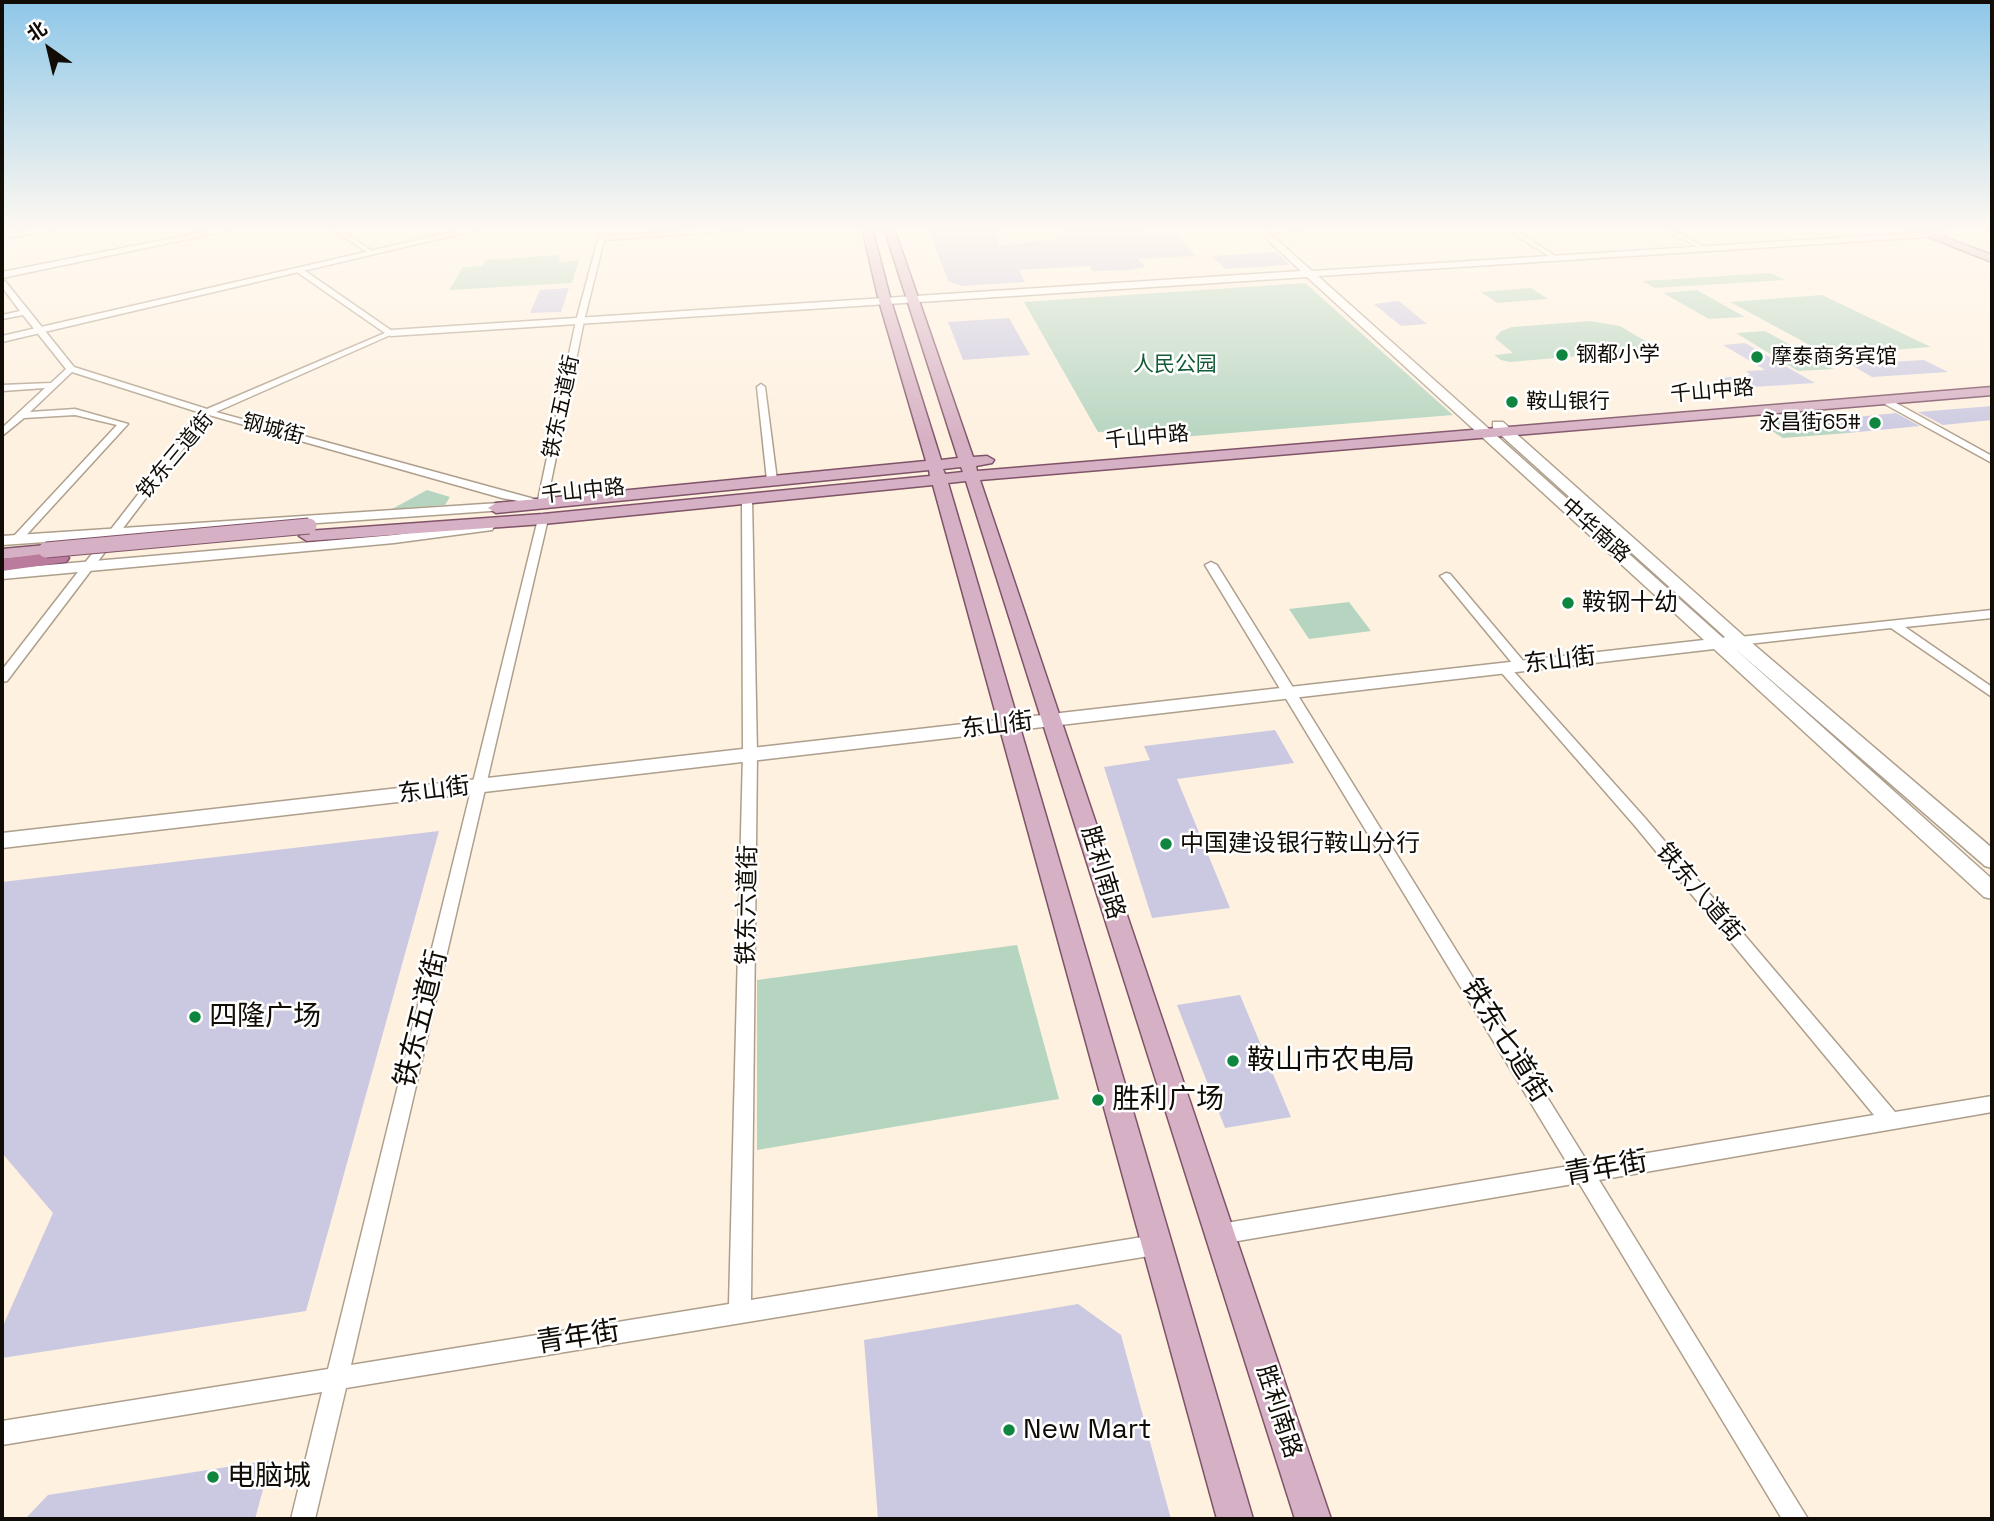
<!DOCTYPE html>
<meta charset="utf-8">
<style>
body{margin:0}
#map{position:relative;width:1994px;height:1521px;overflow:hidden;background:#fef1e0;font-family:"Space Grotesk","Noto Sans SC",sans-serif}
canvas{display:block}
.frame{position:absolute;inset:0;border:4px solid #110c05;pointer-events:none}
.north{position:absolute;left:14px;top:14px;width:70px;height:70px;-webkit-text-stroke:5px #fff;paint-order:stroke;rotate:326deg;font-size:19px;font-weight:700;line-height:28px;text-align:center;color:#110c05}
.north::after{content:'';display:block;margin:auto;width:24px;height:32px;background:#110c05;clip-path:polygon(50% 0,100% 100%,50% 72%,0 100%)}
</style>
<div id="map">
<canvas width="1994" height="1521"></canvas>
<div class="frame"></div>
<div class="north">北</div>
</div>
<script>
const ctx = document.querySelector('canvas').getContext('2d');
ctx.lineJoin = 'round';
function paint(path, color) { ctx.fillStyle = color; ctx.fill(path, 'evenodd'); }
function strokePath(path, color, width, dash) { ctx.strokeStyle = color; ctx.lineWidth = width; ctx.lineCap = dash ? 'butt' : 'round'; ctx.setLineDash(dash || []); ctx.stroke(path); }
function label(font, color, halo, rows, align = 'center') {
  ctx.font = font + ' "Space Grotesk","Noto Sans SC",sans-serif'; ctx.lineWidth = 5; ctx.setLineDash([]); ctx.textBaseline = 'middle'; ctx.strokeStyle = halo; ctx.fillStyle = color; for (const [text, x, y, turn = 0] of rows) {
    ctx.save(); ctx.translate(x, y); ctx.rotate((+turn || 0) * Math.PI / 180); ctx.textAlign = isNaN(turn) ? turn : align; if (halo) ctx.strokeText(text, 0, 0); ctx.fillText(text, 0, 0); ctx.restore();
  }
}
paint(new Path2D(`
 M 560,255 L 559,262 L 579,260 L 572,283 L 449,290 L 463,267 L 482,266 L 486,260 Z
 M 1770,273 L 1785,280 L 1655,288 L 1642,281 Z
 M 1305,283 L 1453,415 L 1144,440 L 1139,430 L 1098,432 L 1024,302 Z
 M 1531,288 L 1548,299 L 1497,303 L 1481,292 Z
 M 1697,290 L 1745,317 L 1709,319 L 1663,293 Z
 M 1822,295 L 1931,347 L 1828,355 L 1730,302 Z
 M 1590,321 L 1620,326 L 1659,349 L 1510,362 L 1501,360 L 1494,355 L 1513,353 L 1495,338 L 1501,331 L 1512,327 Z
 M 1765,331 L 1834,369 L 1798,371 L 1736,333 Z
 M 1820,416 L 1848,433 L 1783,438 L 1758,422 Z
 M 427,490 L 450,497 L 445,505 L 392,509 Z
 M 1349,602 L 1371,631 L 1309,639 L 1289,609 Z
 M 1017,945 L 1059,1099 L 757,1150 L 757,980 Z`), '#b6d5c0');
paint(new Path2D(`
 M 928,228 L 998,228 L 999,246 L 1063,238 L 1062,228 L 1147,228 L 1143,236 L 1176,234 L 1196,256 L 1138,259 L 1145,267 L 1131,270 L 1092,271 L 1090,266 L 1019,270 L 1025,282 L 962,286 L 948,281 Z
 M 1276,252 L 1290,265 L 1225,269 L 1212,256 Z
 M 569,288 L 561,312 L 530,313 L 540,290 Z
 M 1399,301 L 1427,324 L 1401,326 L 1374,304 Z
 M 1009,318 L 1030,355 L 963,360 L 948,322 Z
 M 1745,343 L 1815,383 L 1721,389 L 1721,378 L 1751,375 L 1746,371 L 1765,370 L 1723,345 Z
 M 1924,360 L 1948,372 L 1872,377 L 1850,364 Z
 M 1992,406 L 1992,420 L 1943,425 L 1918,412 Z
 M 1896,413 L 1920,426 L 1848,433 L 1826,420 Z
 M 1275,730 L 1294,763 L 1177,779 L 1230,908 L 1152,918 L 1104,767 L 1150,760 L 1144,746 Z
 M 439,831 L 306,1311 L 2,1358 L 2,1328 L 53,1213 L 2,1153 L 2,882 Z
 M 1240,995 L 1291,1117 L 1225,1128 L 1177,1005 Z
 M 1078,1304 L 1121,1335 L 1171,1519 L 878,1519 L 864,1340 Z
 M 271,1460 L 255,1519 L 25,1519 L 48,1495 Z`), '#cbc9e1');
const street = new Path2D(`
 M 47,228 L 64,228 L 2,239 L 2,235 Z
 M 330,228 L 338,228 L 375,253 L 370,254 Z
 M 601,228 L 607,228 L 605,236 L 731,228 L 769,228 L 604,240 L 584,321 L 546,506 L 502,498 L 209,415 L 7,681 L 2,682 L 2,670 L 201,413 L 72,372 L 30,412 L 75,409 L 128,424 L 20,542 L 12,542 L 12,538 L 117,425 L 75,415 L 24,418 L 2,436 L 2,428 L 45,388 L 2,391 L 2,385 L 51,383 L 66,369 L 23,315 L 2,319 L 2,315 L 20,311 L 2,287 L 2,281 L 5,281 L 74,367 L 207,409 L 385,333 L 294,270 L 301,268 L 395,333 L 216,412 L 538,500 L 576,321 Z
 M 1285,228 L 1320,228 L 1272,233 L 1269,231 Z
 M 1505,228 L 1513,228 L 1558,258 L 1553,259 Z
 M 1660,228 L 1668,228 L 1707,248 L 1702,249 Z
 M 761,384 L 765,387 L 777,480 L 772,483 L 767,480 L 757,387 Z
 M 1881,398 L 1887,398 L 1992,456 L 1992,463 L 1881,402 Z
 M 747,495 L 752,498 L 757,754 L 751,1300 L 1155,1235 L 1162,1238 L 1165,1245 L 1162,1252 L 1155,1255 L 346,1388 L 315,1519 L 291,1519 L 322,1392 L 2,1445 L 2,1421 L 328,1369 L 538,519 L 543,516 L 548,519 L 351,1365 L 729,1304 L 743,754 L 742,498 Z
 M 1211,562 L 1217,565 L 1588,1163 L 1874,1115 L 1635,826 L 1500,671 L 1498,668 L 1504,664 L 1508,665 L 1645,818 L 1895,1112 L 1992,1096 L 1992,1112 L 1599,1180 L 1808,1519 L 1782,1519 L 1579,1183 L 1220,1244 L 1213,1241 L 1210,1234 L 1213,1227 L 1220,1224 L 1569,1166 L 1205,565 Z
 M 1446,573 L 1450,574 L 1525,663 L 1527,666 L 1525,669 L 1517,669 L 1442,578 L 1440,576 Z
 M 1992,610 L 1992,618 L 1905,627 L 1992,687 L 1992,697 L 1891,628 L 1739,645 L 1733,641 L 1739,637 Z`);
const secondary = new Path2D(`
 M 223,228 L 241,228 L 2,278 L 2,272 Z
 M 469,228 L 485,228 L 2,342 L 2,336 Z
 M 1255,228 L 1264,228 L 1312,271 L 1946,231 L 1946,235 L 1943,236 L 1318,276 L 1723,638 L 1725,637 L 1493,428 L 1493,422 L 1503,422 L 1745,637 L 1992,848 L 1992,868 L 1985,866 L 1733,647 L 1992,879 L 1992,899 L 1984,897 L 1714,649 L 2,848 L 2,833 L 1704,640 L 1307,277 L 391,336 L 385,333 L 391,330 L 1301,271 Z
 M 514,502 L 521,506 L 519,509 L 2,545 L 2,536 Z
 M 487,523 L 492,524 L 494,527 L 492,530 L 394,543 L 2,579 L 2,569 L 394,535 Z`);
const primary = new Path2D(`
 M 862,228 L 872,228 L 891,301 L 941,460 L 958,458 L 884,228 L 894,228 L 973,457 L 987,456 L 994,460 L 992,463 L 976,466 L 977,471 L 1992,387 L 1992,395 L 980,480 L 1331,1519 L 1295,1519 L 966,481 L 948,483 L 1253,1519 L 1217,1519 L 933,485 L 543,524 L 307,541 L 299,536 L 307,531 L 543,514 L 930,476 L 929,470 L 496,513 L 488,508 L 496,503 L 926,461 L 879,301 ZM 961,467 L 963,472 L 945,474 L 943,469 Z
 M 1906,228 L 1920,228 L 1992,255 L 1992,262 Z
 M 46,545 L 52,546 L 54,550 L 52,554 L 2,559 L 2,549 Z`);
const highway = new Path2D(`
 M 59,552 L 66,554 L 69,558 L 66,562 L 2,571 L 2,559 Z`);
strokePath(street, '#ae9f8c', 3);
strokePath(secondary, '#ae9f8c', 3);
strokePath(primary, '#805468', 3);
strokePath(highway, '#805468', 3);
paint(street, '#fff');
paint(secondary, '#fff');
paint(primary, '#d6b0c4');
paint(highway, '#bb7b9d');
const primaryBridge = new Path2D(`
 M 46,550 L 309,526`);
strokePath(primaryBridge, '#805468', 17, []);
strokePath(primaryBridge, '#d6b0c4', 15);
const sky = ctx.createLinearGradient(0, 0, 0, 441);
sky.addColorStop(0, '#8ec7e8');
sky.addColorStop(0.52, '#fff9f1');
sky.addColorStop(1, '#fff9f100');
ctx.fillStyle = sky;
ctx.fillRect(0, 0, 1994, 441);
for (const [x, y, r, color] of [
 [1562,355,7,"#0e8640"],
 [1757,357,7,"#0e8640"],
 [1512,402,7,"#0e8640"],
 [1875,423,7,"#0e8640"],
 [1568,603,7,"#0e8640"],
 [1166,844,7,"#0e8640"],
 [195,1017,7,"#0e8640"],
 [1233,1061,7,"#0e8640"],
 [1098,1100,7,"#0e8640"],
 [1009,1430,7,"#0e8640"],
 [213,1477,7,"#0e8640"]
]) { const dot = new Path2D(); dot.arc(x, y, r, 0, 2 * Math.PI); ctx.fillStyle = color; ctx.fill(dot); strokePath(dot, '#fff', 2.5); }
label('21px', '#110c05', '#fff', [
 ["钢都小学",1576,355],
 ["摩泰商务宾馆",1771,357],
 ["鞍山银行",1526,402],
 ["永昌街65#",1861,423,"right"]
], 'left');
label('21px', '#145b37', '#fff', [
 ["人民公园",1175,365]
]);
label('21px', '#110c05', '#fff', [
 ["千山中路",1712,392,-5],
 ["铁东五道街",562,407,-78],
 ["钢城街",273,430,15],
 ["千山中路",1147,438,-5],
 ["铁东三道街",176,456,-50],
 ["千山中路",583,492,-6],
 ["中华南路",1595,531,42]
]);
label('24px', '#110c05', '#fff', [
 ["鞍钢十幼",1582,603],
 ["中国建设银行鞍山分行",1180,844]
], 'left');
label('24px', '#110c05', '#fff', [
 ["东山街",1560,661,-7],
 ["东山街",997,726,-7],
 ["东山街",434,791,-7],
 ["胜利南路",1102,873,73],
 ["铁东八道街",1699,893,50],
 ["铁东六道街",748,905,-89],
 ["胜利南路",1278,1412,72]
]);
label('28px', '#110c05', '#fff', [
 ["四隆广场",209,1017],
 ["鞍山市农电局",1247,1061],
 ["胜利广场",1112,1100],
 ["New Mart",1023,1430],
 ["电脑城",227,1477]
], 'left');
label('28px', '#110c05', '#fff', [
 ["铁东五道街",422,1019,-76],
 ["铁东七道街",1505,1041,58],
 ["青年街",1606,1169,-10],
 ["青年街",578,1338,-9]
]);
</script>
